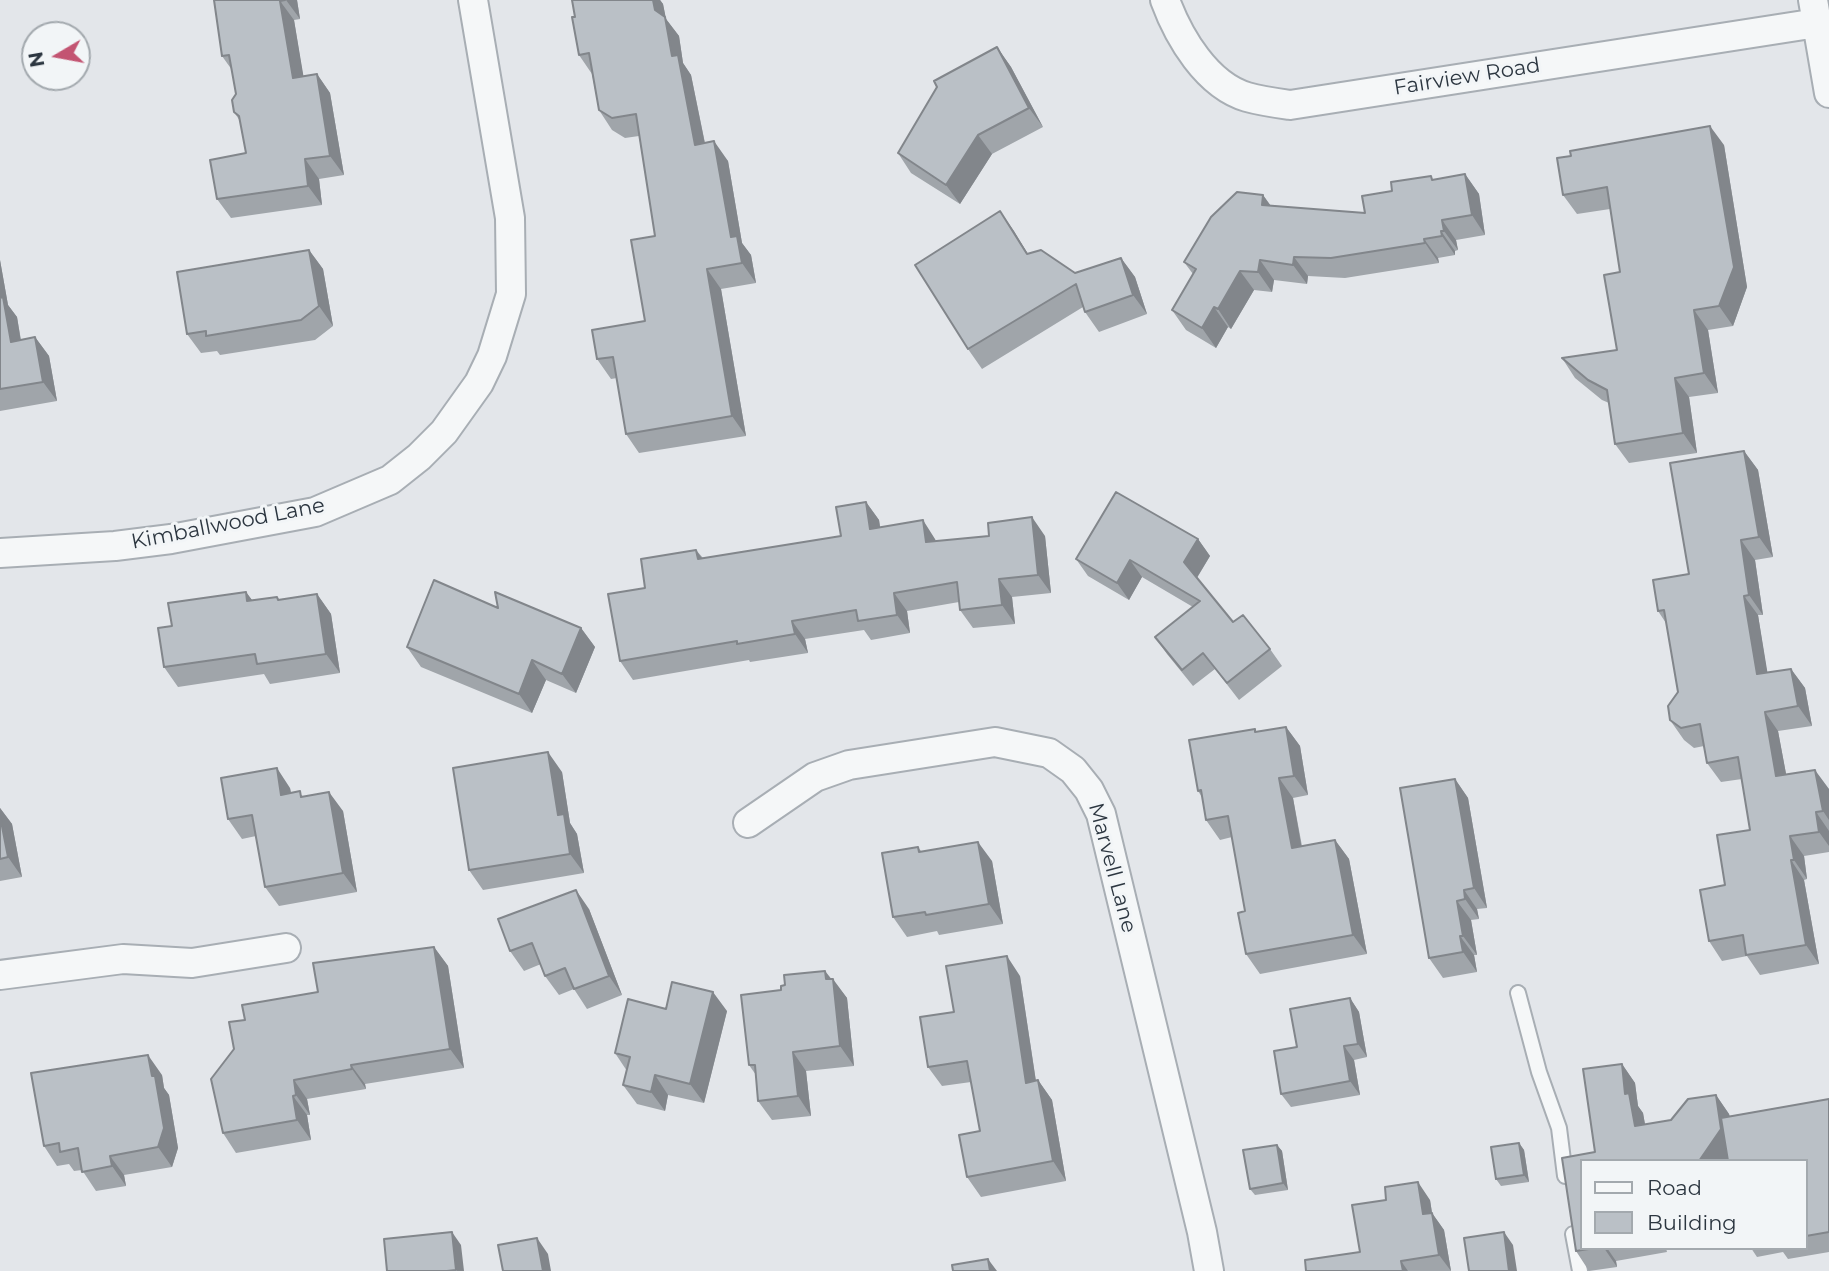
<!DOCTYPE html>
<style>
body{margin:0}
#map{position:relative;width:1829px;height:1271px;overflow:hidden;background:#e3e6ea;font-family:Montserrat,sans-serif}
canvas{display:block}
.legend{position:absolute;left:1580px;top:1159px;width:228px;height:91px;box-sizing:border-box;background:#f2f5f7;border:2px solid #a3a9ae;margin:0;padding:9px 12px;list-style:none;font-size:21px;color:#2c3640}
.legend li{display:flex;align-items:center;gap:14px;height:35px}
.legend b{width:35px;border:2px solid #a3a9ae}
.north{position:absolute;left:21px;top:21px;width:70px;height:70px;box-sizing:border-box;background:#f2f5f7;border:2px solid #a3a9ae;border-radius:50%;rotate:260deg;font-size:19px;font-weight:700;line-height:28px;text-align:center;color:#2c3640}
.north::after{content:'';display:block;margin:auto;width:24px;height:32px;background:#c35472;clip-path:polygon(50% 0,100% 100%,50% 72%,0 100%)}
</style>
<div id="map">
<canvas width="1829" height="1271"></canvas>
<ul class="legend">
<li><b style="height:9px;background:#f5f7f8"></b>Road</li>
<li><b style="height:19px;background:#bac0c6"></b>Building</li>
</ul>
<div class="north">N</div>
</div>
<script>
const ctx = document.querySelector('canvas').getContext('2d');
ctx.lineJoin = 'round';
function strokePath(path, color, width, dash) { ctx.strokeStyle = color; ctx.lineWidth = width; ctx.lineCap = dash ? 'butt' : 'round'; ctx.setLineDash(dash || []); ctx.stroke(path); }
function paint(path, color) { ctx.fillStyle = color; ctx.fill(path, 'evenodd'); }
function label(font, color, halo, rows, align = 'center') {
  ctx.font = font + ' Montserrat,sans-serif'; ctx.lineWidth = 6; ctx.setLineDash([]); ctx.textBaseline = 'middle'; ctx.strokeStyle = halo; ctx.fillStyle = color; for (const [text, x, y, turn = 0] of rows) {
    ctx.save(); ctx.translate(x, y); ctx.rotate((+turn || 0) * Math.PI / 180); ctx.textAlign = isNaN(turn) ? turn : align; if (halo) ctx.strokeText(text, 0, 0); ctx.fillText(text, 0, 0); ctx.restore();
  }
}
const lane = new Path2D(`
 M 1518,993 L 1539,1072 L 1559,1128 L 1565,1176
 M 1573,1234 L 1580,1271`);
const street = new Path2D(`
 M 1165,0 C 1179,38 1207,85 1247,97 C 1261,101 1276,103 1290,105 L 1817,23
 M 1813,0 L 1829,93
 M 0,553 L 115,546 L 171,539 L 315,512 L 390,480 L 419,457 L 444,432 L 479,383 L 492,356 L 511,294 L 510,218 L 473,0
 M 748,823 L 815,777 L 849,765 L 995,742 L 1049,753 L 1073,770 L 1089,790 L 1101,814 L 1202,1232 L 1209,1271
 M 0,975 L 123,959 L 192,963 L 286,948`);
strokePath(lane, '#a8aeb4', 18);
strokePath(street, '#a8aeb4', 32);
strokePath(lane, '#f5f7f8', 14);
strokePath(street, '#f5f7f8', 28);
paint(new Path2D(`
 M 214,0 L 297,0 L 300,19 L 294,20 L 303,76 L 317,74 L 330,93 L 344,175 L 319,179 L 322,205 L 231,218 L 217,199 L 246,153 L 240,121 L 234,112 L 236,94 L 232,70 L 222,56 Z
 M 572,0 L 660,0 L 663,4 L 666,19 L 679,36 L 683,63 L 691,75 L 705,143 L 728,161 L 742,243 L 751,255 L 756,283 L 721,289 L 746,436 L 639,453 L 626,434 L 617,378 L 611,379 L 597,359 L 645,321 L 655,236 L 639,136 L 625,138 L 612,130 L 599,110 L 592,74 L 579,55 L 575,17 Z
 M 997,47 L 1011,67 L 1043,127 L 992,154 L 960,204 L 911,173 L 898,153 Z
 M 1724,145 L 1747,287 L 1733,326 L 1708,330 L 1718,393 L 1689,397 L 1697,453 L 1629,463 L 1615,444 L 1609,403 L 1602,400 L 1575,378 L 1562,358 L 1617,350 L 1620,272 L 1610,209 L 1577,214 L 1563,195 Z
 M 1465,174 L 1479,194 L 1485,235 L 1456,240 L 1458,250 L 1455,251 L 1455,255 L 1438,258 L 1439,263 L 1345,278 L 1308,276 L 1307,284 L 1274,280 L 1272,292 L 1254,290 L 1231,329 L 1228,327 L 1216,348 L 1186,330 L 1172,310 L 1193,274 L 1184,262 L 1263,195 L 1271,206 L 1365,213 L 1392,191 L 1434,180 Z
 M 1000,211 L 1028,254 L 1075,273 L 1121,258 L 1135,277 L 1147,314 L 1099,332 L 1085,312 L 1083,307 L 982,369 L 968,349 Z
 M 309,250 L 323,269 L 333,326 L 315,340 L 220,355 L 217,351 L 201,353 L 187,334 Z
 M 0,260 L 8,305 L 17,317 L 21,340 L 35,337 L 49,356 L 57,401 L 0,411 Z
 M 1744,451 L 1758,470 L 1773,557 L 1755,560 L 1763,615 L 1758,615 L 1767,673 L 1791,669 L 1805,688 L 1812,726 L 1778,731 L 1786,774 L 1829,789 L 1829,852 L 1804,856 L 1807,879 L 1804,880 L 1819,964 L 1760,975 L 1747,956 L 1722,961 L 1709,941 L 1725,885 L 1750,830 L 1742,779 L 1721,782 L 1707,763 L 1704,746 L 1694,748 L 1684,740 L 1670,720 L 1678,692 L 1666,623 L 1658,611 L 1689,574 Z
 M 866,502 L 879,520 L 880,527 L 935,539 L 936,541 L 1045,536 L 1051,593 L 1012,597 L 1015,624 L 973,628 L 960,610 L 959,602 L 907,611 L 910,633 L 871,640 L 864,630 L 805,639 L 808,653 L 750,662 L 749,660 L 633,680 L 620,661 L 696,550 L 703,558 L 841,536 Z
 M 1198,539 L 1210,556 L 1197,578 L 1233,622 L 1270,649 L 1282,666 L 1239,700 L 1215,669 L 1193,686 L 1167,654 L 1155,637 L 1193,607 L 1142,577 L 1129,600 L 1088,576 L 1076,559 Z
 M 246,592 L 252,600 L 277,597 L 280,600 L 317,594 L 331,614 L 340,673 L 270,684 L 264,674 L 178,687 L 164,667 L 172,626 Z
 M 498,608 L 581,628 L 595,647 L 576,693 L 546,680 L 532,713 L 421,667 L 407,647 Z
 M 1286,727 L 1300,746 L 1308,795 L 1293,798 L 1302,846 L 1335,840 L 1349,859 L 1367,954 L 1260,974 L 1246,954 L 1245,911 L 1232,837 L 1220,840 L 1206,820 L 1202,797 L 1198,791 L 1255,729 L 1257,732 Z
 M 562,772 L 570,823 L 577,834 L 584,873 L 483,890 L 469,870 Z
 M 1455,779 L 1468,798 L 1487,908 L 1477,909 L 1479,919 L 1471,920 L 1477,955 L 1474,955 L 1477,972 L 1443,978 L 1429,958 Z
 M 290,788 L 291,793 L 303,796 L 343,811 L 357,892 L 279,906 L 265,887 L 256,836 L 242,839 L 228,819 Z
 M 0,808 L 12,824 L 22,877 L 0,881 Z
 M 918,847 L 921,851 L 992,861 L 1003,924 L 939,935 L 937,931 L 907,937 L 893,917 Z
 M 589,909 L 622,995 L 587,1009 L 574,989 L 559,995 L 545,976 L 541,964 L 524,971 L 510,951 Z
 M 434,947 L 448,966 L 464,1068 L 365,1084 L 366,1089 L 307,1099 L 310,1115 L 307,1115 L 311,1140 L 236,1153 L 223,1133 L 234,1049 L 245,1020 Z
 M 825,971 L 847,998 L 854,1066 L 806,1071 L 811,1116 L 772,1120 L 758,1101 L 756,1075 L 749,1065 L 781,990 Z
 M 1020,976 L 1036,1081 L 1038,1080 L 1052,1100 L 1066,1181 L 981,1197 L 967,1177 L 980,1131 L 971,1082 L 942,1086 L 928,1067 L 954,1012 Z
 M 1350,998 L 1359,1012 L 1367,1057 L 1354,1060 L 1360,1095 L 1291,1107 L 1281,1094 Z
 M 666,1009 L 727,1011 L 704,1103 L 668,1095 L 665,1111 L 637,1104 L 623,1085 L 627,1071 L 615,1053 Z
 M 1622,1064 L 1635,1083 L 1638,1106 L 1643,1113 L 1645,1125 L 1671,1120 L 1688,1099 L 1716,1095 L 1729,1114 L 1730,1116 L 1829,1099 L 1829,1252 L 1788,1259 L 1783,1252 L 1757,1257 L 1751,1248 L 1806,1248 L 1806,1161 L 1728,1161 L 1728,1159 L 1726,1161 L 1582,1161 L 1582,1248 L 1666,1248 L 1667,1252 L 1616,1261 L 1617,1267 L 1589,1271 L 1576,1251 L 1562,1158 L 1595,1152 L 1583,1069 Z
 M 162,1075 L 164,1088 L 169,1095 L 178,1148 L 172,1167 L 124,1175 L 126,1186 L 96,1191 L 82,1170 L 74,1171 L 69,1164 L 57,1166 L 44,1146 Z
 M 1519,1143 L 1524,1150 L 1529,1182 L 1501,1186 L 1496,1179 Z
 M 1277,1145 L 1282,1151 L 1288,1190 L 1255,1195 L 1250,1189 Z
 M 1430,1200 L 1432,1213 L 1444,1230 L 1451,1271 L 1306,1271 L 1360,1252 Z`), '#a0a5aa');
paint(new Path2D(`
 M 286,0 L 297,0 L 300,19 Z
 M 653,0 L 660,0 L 663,4 L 666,19 L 679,36 L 683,63 L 691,75 L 709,164 L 695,145 L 672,56 L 655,10 Z
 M 280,1 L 294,20 L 307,97 L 293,78 Z
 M 997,47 L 1011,67 L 1043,127 L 1029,108 Z
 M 317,74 L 330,93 L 344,175 L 330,156 Z
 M 1710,126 L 1724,145 L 1747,287 L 1733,326 L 1719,306 Z
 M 978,135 L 992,154 L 960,204 L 946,185 Z
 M 714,141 L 728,161 L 742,243 L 751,255 L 756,283 L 742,263 L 731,237 Z
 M 305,159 L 319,179 L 322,205 L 308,186 Z
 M 1465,174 L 1479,194 L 1485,235 L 1472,215 Z
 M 1263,195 L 1277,215 L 1262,205 Z
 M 1000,211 L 1014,231 L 1040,274 L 1027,254 Z
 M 1442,220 L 1456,240 L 1458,250 L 1444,231 Z
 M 1441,231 L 1455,251 L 1455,255 L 1442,236 Z
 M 1424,239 L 1438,258 L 1439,263 L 1425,243 Z
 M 309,250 L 323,269 L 333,326 L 319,306 Z
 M 1294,257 L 1308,276 L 1307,284 L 1293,265 Z
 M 1121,258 L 1135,277 L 1147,314 L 1133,295 Z
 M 0,260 L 8,305 L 17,317 L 24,361 L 11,342 L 0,303 Z
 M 1260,260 L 1274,280 L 1272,292 L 1258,272 Z
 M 707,269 L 721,289 L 746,436 L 732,416 Z
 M 1240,271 L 1254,290 L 1231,329 L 1218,309 Z
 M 1214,307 L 1228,327 L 1216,348 L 1202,328 Z
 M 1694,310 L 1708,330 L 1718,393 L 1704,373 Z
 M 35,337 L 49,356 L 57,401 L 43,382 Z
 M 1675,378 L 1689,397 L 1697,453 L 1683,433 Z
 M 1744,451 L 1758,470 L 1773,557 L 1759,537 Z
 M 866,502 L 879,520 L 883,547 L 870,529 Z
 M 1032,517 L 1045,536 L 1051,593 L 1038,575 Z
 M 923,520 L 935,539 L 939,560 L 926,542 Z
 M 1198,539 L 1210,556 L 1196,579 L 1184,562 Z
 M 1741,540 L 1755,560 L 1763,615 L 1749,595 Z
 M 696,550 L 709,568 L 698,559 Z
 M 1130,560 L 1142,577 L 1129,600 L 1117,583 Z
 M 999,579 L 1012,597 L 1015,624 L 1002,605 Z
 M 246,592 L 260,611 L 247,601 Z
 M 894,593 L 907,611 L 910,633 L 897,615 Z
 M 317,594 L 331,614 L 340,673 L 326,654 Z
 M 1744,596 L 1758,615 L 1771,694 L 1757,674 Z
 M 792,621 L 805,639 L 808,653 L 795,634 Z
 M 581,628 L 595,647 L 576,693 L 562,674 Z
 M 532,660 L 546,680 L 532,713 L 519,694 Z
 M 1791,669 L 1805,688 L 1812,726 L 1798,706 Z
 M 1765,712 L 1778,731 L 1790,795 L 1776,776 Z
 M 1286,727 L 1300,746 L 1308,795 L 1294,776 Z
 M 548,752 L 562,772 L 570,823 L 577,834 L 584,873 L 570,854 L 558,815 Z
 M 277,768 L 290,788 L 295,814 L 281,795 Z
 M 1815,770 L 1829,789 L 1829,820 L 1823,811 Z
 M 1279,778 L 1293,798 L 1305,867 L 1292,848 Z
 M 1455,779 L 1468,798 L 1487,908 L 1474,888 Z
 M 329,792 L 343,811 L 357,892 L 343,873 Z
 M 0,808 L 12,824 L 22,877 L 8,857 L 0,816 Z
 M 1816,812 L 1829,831 L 1829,846 L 1819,832 Z
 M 1790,836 L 1804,856 L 1807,879 L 1794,860 Z
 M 1335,840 L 1349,859 L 1367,954 L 1353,935 Z
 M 978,842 L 992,861 L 1003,924 L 989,904 Z
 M 1791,860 L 1804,880 L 1819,964 L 1806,945 Z
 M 576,890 L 589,909 L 622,995 L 609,976 Z
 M 1464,890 L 1477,909 L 1479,919 L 1465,899 Z
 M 1457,901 L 1471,920 L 1477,955 L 1463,936 Z
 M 1460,936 L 1474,955 L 1477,972 L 1463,952 Z
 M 434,947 L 448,966 L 464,1068 L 450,1049 Z
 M 1007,956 L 1020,976 L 1039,1102 L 1026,1083 Z
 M 825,971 L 834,983 L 833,979 L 847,998 L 854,1066 L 840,1046 Z
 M 713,992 L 727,1011 L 704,1103 L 690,1084 Z
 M 1350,998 L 1359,1012 L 1367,1057 L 1358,1044 Z
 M 1344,1046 L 1354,1060 L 1360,1095 L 1350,1081 Z
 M 793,1052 L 806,1071 L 811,1116 L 798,1096 Z
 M 148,1055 L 162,1075 L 164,1088 L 169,1095 L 178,1148 L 172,1167 L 158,1147 L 152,1076 Z
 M 1622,1064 L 1635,1083 L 1638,1106 L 1643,1113 L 1649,1146 L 1635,1126 L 1625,1094 Z
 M 351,1065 L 365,1084 L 366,1089 L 352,1069 Z
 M 655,1075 L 668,1095 L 665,1111 L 651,1092 Z
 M 294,1080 L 307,1099 L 310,1115 L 296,1095 Z
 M 1038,1080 L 1052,1100 L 1066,1181 L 1053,1161 Z
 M 1716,1095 L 1729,1114 L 1735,1149 L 1726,1161 L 1699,1161 Z
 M 293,1096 L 307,1115 L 311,1140 L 297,1120 Z
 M 1519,1143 L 1524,1150 L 1529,1182 L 1524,1175 Z
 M 1277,1145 L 1282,1151 L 1288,1190 L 1283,1183 Z
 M 110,1156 L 124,1175 L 126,1186 L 112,1166 Z
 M 1418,1182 L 1430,1200 L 1435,1232 L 1423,1214 Z
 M 1432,1213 L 1444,1230 L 1451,1271 L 1439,1255 Z
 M 452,1232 L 461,1245 L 464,1271 L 457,1271 L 456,1270 Z
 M 1504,1232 L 1513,1245 L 1517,1271 L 1509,1271 Z
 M 537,1238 L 548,1254 L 551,1271 L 543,1271 Z
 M 1604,1248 L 1607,1248 L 1616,1261 L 1617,1267 Z
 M 988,1259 L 997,1271 L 990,1271 Z
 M 1401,1261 L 1408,1271 L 1403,1271 Z`), '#82868b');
const building = new Path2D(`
 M 214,0 L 285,0 L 280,1 L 293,78 L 317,74 L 330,156 L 305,159 L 308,186 L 217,199 L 210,160 L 246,153 L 239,116 L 234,112 L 232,100 L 236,94 L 229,55 L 222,56 Z
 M 572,0 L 653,0 L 655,10 L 665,17 L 672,56 L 678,55 L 695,145 L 714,141 L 731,237 L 737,236 L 742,263 L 707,269 L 732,416 L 626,434 L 613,357 L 597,359 L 592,330 L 645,321 L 631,240 L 655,236 L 636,114 L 612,118 L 599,110 L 589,53 L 579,55 L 572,17 L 575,17 Z
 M 997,47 L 1029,108 L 978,135 L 946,185 L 898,153 L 937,87 L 934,81 Z
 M 1710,126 L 1734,267 L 1719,306 L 1694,310 L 1704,373 L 1675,378 L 1683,433 L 1615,444 L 1607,390 L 1588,380 L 1562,358 L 1617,350 L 1604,275 L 1620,272 L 1607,187 L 1563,195 L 1557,158 L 1571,156 L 1570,151 Z
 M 1465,174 L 1472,215 L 1442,220 L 1444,231 L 1441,231 L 1442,236 L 1424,239 L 1425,243 L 1331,258 L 1294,257 L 1293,265 L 1260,260 L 1258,272 L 1240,271 L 1218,309 L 1214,307 L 1202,328 L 1172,310 L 1196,269 L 1184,262 L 1211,217 L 1237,192 L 1263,195 L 1262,205 L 1365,213 L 1362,196 L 1392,191 L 1391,182 L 1431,176 L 1432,180 Z
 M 1000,211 L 1027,254 L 1041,250 L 1075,273 L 1121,258 L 1133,295 L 1085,312 L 1076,284 L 968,349 L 915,265 Z
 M 309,250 L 319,306 L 301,320 L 206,336 L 206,331 L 187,334 L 177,272 Z
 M 3,297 L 11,342 L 35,337 L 43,382 L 0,389 L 0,298 Z
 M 1744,451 L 1759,537 L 1741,540 L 1749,595 L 1744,596 L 1757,674 L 1791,669 L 1798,706 L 1765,712 L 1776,776 L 1815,770 L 1823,811 L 1816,812 L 1819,832 L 1790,836 L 1794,860 L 1791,860 L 1806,945 L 1746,955 L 1743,935 L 1709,941 L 1700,890 L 1725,885 L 1717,835 L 1750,830 L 1738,757 L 1707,763 L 1700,724 L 1681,728 L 1670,720 L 1668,706 L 1678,692 L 1664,610 L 1658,611 L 1653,580 L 1689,574 L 1670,463 Z
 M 1116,492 L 1198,539 L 1184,562 L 1233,622 L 1243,615 L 1270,649 L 1227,683 L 1203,653 L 1182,670 L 1155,637 L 1200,601 L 1130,560 L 1117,583 L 1076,559 Z
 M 866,502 L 870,529 L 923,520 L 926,542 L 989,536 L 988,523 L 1032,517 L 1038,575 L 999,579 L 1002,605 L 960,610 L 957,582 L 894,593 L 897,615 L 858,621 L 856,610 L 792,621 L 795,634 L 737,644 L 737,641 L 620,661 L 608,594 L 645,588 L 641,559 L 696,550 L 698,559 L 841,536 L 836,507 Z
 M 434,580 L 498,608 L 495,592 L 581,628 L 562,674 L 532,660 L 519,694 L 407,647 Z
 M 246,592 L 247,601 L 277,597 L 278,600 L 317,594 L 326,654 L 257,664 L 255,654 L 164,667 L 158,628 L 172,626 L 168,603 Z
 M 1286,727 L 1294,776 L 1279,778 L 1292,848 L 1335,840 L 1353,935 L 1246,954 L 1238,913 L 1245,911 L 1228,816 L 1206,820 L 1201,790 L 1198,791 L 1189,740 L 1255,729 L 1255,732 Z
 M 548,752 L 558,815 L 564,814 L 570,854 L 469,870 L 453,768 Z
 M 277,768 L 281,795 L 300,791 L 301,797 L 329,792 L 343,873 L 265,887 L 252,815 L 228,819 L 221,778 Z
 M 1455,779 L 1474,888 L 1464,890 L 1465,899 L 1457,901 L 1463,936 L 1460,936 L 1463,952 L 1429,958 L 1400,788 Z
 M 0,816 L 8,857 L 0,859 Z
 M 978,842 L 989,904 L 926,915 L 925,912 L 893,917 L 882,853 L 918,847 L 919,852 Z
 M 576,890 L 609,976 L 574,989 L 565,968 L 545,976 L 532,943 L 510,951 L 498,919 Z
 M 434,947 L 450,1049 L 351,1065 L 352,1069 L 294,1080 L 296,1095 L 293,1096 L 297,1120 L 223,1133 L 211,1079 L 234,1049 L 229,1022 L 245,1020 L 242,1005 L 318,992 L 313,963 Z
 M 1007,956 L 1026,1083 L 1038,1080 L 1053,1161 L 967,1177 L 959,1135 L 980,1131 L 967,1061 L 928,1067 L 920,1017 L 954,1012 L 946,966 Z
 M 825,971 L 826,979 L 833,979 L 840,1046 L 793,1052 L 798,1096 L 758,1101 L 755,1065 L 749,1065 L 741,995 L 781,990 L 781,986 L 785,985 L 784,975 Z
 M 672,982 L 713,992 L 690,1084 L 655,1075 L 651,1092 L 623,1085 L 630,1057 L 615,1053 L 628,999 L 666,1009 Z
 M 1350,998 L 1358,1044 L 1344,1046 L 1350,1081 L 1281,1094 L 1274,1051 L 1297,1047 L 1290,1009 Z
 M 148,1055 L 152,1076 L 155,1076 L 164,1128 L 158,1147 L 110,1156 L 112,1166 L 82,1172 L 78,1148 L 60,1152 L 59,1143 L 44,1146 L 31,1073 Z
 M 1622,1064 L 1625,1094 L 1629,1093 L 1635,1126 L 1671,1120 L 1688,1099 L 1716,1095 L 1721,1129 L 1699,1161 L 1582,1161 L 1582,1248 L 1595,1248 L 1576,1251 L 1562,1158 L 1595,1152 L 1583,1069 Z
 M 1829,1099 L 1829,1232 L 1806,1236 L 1806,1161 L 1728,1161 L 1721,1118 Z
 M 1519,1143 L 1524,1175 L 1496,1179 L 1491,1147 Z
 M 1277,1145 L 1283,1183 L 1250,1189 L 1243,1150 Z
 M 1418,1182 L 1423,1214 L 1432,1213 L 1439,1255 L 1401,1261 L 1403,1271 L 1306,1271 L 1305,1260 L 1360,1252 L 1352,1205 L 1386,1200 L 1385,1187 Z
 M 452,1232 L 456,1270 L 447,1271 L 387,1271 L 384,1239 Z
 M 1504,1232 L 1509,1271 L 1469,1271 L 1464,1238 Z
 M 537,1238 L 543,1271 L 503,1271 L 498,1245 Z
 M 988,1259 L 990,1271 L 953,1271 L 952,1265 Z`);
paint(building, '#bac0c6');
strokePath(building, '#82868b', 2);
label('21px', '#2c3640', '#f2f5f7', [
 ["Fairview Road",1467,77,-9],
 ["Kimballwood Lane",228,524,-11],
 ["Marvell Lane",1112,868,75]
]);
</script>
